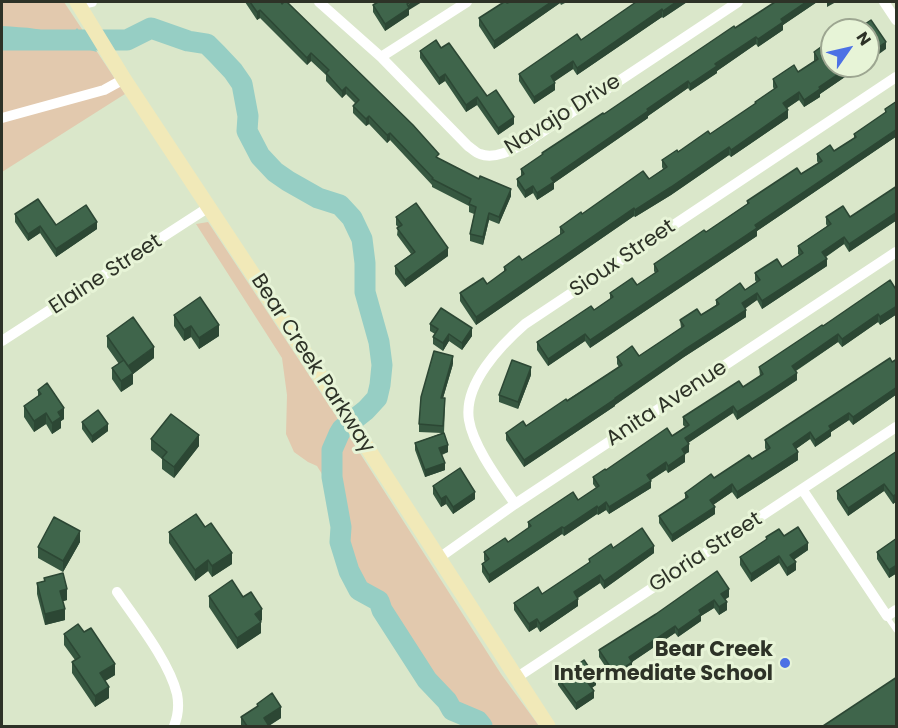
<!DOCTYPE html>
<style>
body{margin:0}
#map{position:relative;width:898px;height:728px;overflow:hidden;background:#dae7ca;font-family:Poppins,sans-serif}
canvas{display:block}
.frame{position:absolute;inset:0;border:3px solid #2d3227;pointer-events:none}
.north{position:absolute;left:820px;top:18px;width:60px;height:60px;box-sizing:border-box;background:#e7f4d7;border:2px solid #9da691;border-radius:50%;rotate:56deg;font-size:16px;font-weight:700;line-height:24px;text-align:center;color:#2d3227}
.north::after{content:'';display:block;margin:auto;width:21px;height:27px;background:#4c71e5;clip-path:polygon(50% 0,100% 100%,50% 72%,0 100%)}
</style>
<div id="map">
<canvas width="898" height="728"></canvas>
<div class="frame"></div>
<div class="north">N</div>
</div>
<script>
const ctx = document.querySelector('canvas').getContext('2d');
ctx.lineJoin = 'round';
function paint(path, color) { ctx.fillStyle = color; ctx.fill(path, 'evenodd'); }
function strokePath(path, color, width, dash) { ctx.strokeStyle = color; ctx.lineWidth = width; ctx.lineCap = dash ? 'butt' : 'round'; ctx.setLineDash(dash || []); ctx.stroke(path); }
function label(font, color, halo, rows, align = 'center') {
  ctx.font = font + ' Poppins,sans-serif'; ctx.lineWidth = 6; ctx.setLineDash([]); ctx.textBaseline = 'middle'; ctx.strokeStyle = halo; ctx.fillStyle = color; for (const [text, x, y, turn = 0] of rows) {
    ctx.save(); ctx.translate(x, y); ctx.rotate((+turn || 0) * Math.PI / 180); ctx.textAlign = isNaN(turn) ? turn : align; if (halo) ctx.strokeText(text, 0, 0); ctx.fillText(text, 0, 0); ctx.restore();
  }
}
paint(new Path2D(`
 M 2,2 L 64,2 L 125,94 L 2,172 Z
 M 208,222 L 340,422 L 501,674 L 539,726 L 482,726 C 474,717 459,716 450,707 C 422,679 402,644 382,610 L 379,601 L 359,590 L 349,571 L 345,556 L 332,490 L 317,466 L 308,462 L 294,452 L 286,434 L 287,395 L 282,358 L 196,224 Z`), '#e2c9ae');
paint(new Path2D(`
 M 2,26 C 13,27 25,27 36,29 C 49,31 68,41 77,28 L 97,52 L 80,47 L 25,46 L 2,48 Z`), '#96cec4');
strokePath(new Path2D(`
 M 2,40 L 127,40 L 151,28 L 188,41 L 207,44 L 217,54 L 233,71 L 242,84 L 248,116 L 247,131 L 260,156 L 275,172 L 288,181 L 318,198 L 340,205 L 352,218 L 362,239 L 365,263 L 365,292 L 379,342 L 382,365 L 380,385 L 377,398 L 366,410 L 342,429 L 339,434 L 332,450 L 332,477 L 341,527 L 340,542 L 349,571 L 359,590 L 379,601 L 382,610 L 427,680 L 447,701 L 452,710 L 478,721 L 482,726`), '#96cec4', 21);
strokePath(new Path2D(`
 M 887,617 L 896,630`), '#fff', 5);
strokePath(new Path2D(`
 M 319,2 L 381,57 L 468,146 C 471,148 476,153 480,154 C 495,160 514,149 527,142 L 738,2
 M 884,2 L 896,20
 M 79,5 L 92,2
 M 381,57 L 467,2
 M 2,118 L 104,90 L 124,79
 M 2,341 L 209,207
 M 802,489 L 887,616 L 896,610
 M 515,504 C 500,482 473,446 469,420 C 463,384 501,345 525,324 L 896,77
 M 439,558 L 515,504 L 896,252
 M 117,592 C 136,620 169,661 177,694 C 179,704 178,716 174,726
 M 516,678 L 896,427`), '#fff', 10);
strokePath(new Path2D(`
 M 77,2 L 124,79 L 348,418 L 548,726`), '#f1e9b8', 15);
paint(new Path2D(`
 M 245,2 L 281,2 L 439,159 L 511,196 L 499,224 L 489,220 L 483,245 L 470,241 L 470,234 L 474,214 L 469,212 L 469,206 L 432,187 L 432,185 L 390,140 L 387,143 L 369,124 L 366,126 L 353,113 L 353,106 L 355,103 L 346,94 L 342,98 L 326,81 L 326,75 L 311,61 L 307,65 L 260,18 L 257,20 Z
 M 510,2 L 567,2 L 561,5 L 560,3 L 494,49 L 479,26 L 479,18 Z
 M 636,2 L 687,2 L 663,18 L 662,17 L 577,75 L 573,69 L 554,81 L 555,90 L 534,104 L 519,81 L 519,74 L 581,40 Z
 M 775,2 L 817,2 L 783,25 L 783,30 L 758,47 L 756,44 L 717,71 L 717,73 L 690,91 L 688,88 L 648,116 L 648,118 L 554,183 L 554,189 L 537,200 L 533,193 L 525,198 L 517,186 L 517,179 L 521,176 L 521,169 L 542,155 L 542,153 L 604,114 Z
 M 373,5 L 409,10 L 409,15 L 385,31 L 373,12 Z
 M 441,48 L 487,96 L 514,124 L 498,135 L 477,105 L 466,112 L 445,81 L 439,85 L 420,58 L 420,51 Z
 M 814,52 L 832,66 L 861,66 L 820,94 L 820,97 L 804,107 L 799,100 L 787,108 L 788,118 L 731,157 L 729,155 L 671,195 L 635,217 L 634,216 L 476,325 L 460,301 L 460,293 L 487,284 L 504,272 L 504,267 L 522,260 L 560,235 L 560,227 L 582,214 L 649,179 L 663,169 L 662,167 L 662,160 L 710,134 L 755,104 L 755,102 L 774,89 L 773,87 L 773,79 L 798,72 L 814,61 Z
 M 897,101 L 897,136 L 757,231 L 757,236 L 590,348 L 585,341 L 548,366 L 537,350 L 537,342 L 594,310 L 610,299 L 610,293 L 637,285 L 655,273 L 654,271 L 654,264 L 706,232 L 747,204 L 747,201 L 801,174 L 818,163 L 817,161 L 817,154 L 834,151 L 854,138 L 854,134 L 885,113 L 885,109 Z
 M 897,186 L 897,220 L 849,252 L 844,244 L 826,257 L 827,266 L 762,309 L 757,300 L 745,308 L 746,317 L 684,357 L 615,405 L 615,406 L 524,467 L 506,440 L 506,433 L 526,426 L 619,367 L 617,364 L 617,357 L 639,356 L 681,328 L 680,320 L 701,315 L 716,305 L 716,300 L 745,290 L 756,282 L 755,280 L 755,273 L 782,267 L 800,256 L 798,254 L 798,246 L 827,226 L 826,224 L 826,217 L 850,217 Z
 M 15,214 L 56,225 L 97,229 L 56,257 L 40,233 L 28,241 L 15,222 Z
 M 396,217 L 448,256 L 405,287 L 395,274 L 395,266 L 411,254 L 397,235 L 398,227 L 396,225 Z
 M 897,286 L 897,314 L 880,325 L 878,322 L 842,347 L 838,342 L 796,371 L 797,380 L 737,420 L 733,413 L 688,443 L 689,452 L 685,454 L 685,462 L 668,473 L 666,470 L 651,480 L 651,488 L 609,514 L 606,510 L 598,515 L 597,514 L 564,536 L 562,534 L 489,583 L 482,572 L 482,564 L 485,562 L 484,560 L 484,552 L 508,542 L 528,528 L 528,522 L 578,500 L 596,488 L 593,484 L 593,477 L 672,436 L 685,427 L 683,425 L 683,417 L 743,387 L 760,376 L 759,367 L 823,326 Z
 M 174,315 L 219,336 L 199,349 L 191,337 L 184,341 L 174,326 Z
 M 430,324 L 472,336 L 462,350 L 449,341 L 443,351 L 433,344 L 433,337 L 435,334 L 430,331 Z
 M 107,336 L 154,358 L 133,374 L 133,384 L 121,392 L 112,379 L 112,368 L 119,364 L 107,347 Z
 M 897,359 L 897,394 L 853,425 L 849,420 L 831,432 L 831,436 L 815,447 L 810,439 L 796,449 L 798,460 L 737,499 L 732,492 L 713,505 L 715,514 L 672,542 L 659,523 L 659,516 L 685,499 L 685,493 L 752,459 L 766,450 L 765,448 L 765,440 Z
 M 453,364 L 443,398 L 445,405 L 444,433 L 448,452 L 442,455 L 445,470 L 425,477 L 415,450 L 415,443 L 442,433 L 419,432 L 419,424 Z
 M 531,375 L 518,409 L 499,402 L 499,395 Z
 M 38,390 L 64,419 L 61,421 L 61,428 L 52,434 L 46,424 L 34,432 L 24,417 L 24,406 L 38,396 Z
 M 82,422 L 108,431 L 92,443 L 82,429 Z
 M 151,439 L 199,446 L 174,478 L 162,469 L 162,459 L 151,450 Z
 M 897,451 L 897,501 L 893,504 L 884,491 L 848,516 L 837,499 L 837,491 Z
 M 433,486 L 475,499 L 453,514 L 446,504 L 441,507 L 433,494 Z
 M 169,532 L 232,564 L 212,577 L 208,571 L 195,581 L 169,543 Z
 M 784,536 L 808,550 L 794,560 L 796,570 L 787,576 L 779,563 L 751,582 L 740,565 L 740,557 L 766,540 L 766,537 Z
 M 897,538 L 897,573 L 889,578 L 877,559 L 877,552 Z
 M 80,542 L 63,572 L 38,558 L 38,547 Z
 M 613,548 L 654,553 L 604,589 L 600,583 L 578,598 L 578,606 L 540,632 L 537,627 L 529,632 L 514,610 L 514,603 L 542,594 L 589,563 L 589,559 Z
 M 44,578 L 67,600 L 63,601 L 65,620 L 45,625 L 37,594 L 37,583 L 44,581 Z
 M 209,596 L 243,597 L 262,620 L 260,622 L 261,633 L 237,649 L 209,607 Z
 M 729,597 L 725,599 L 727,610 L 719,615 L 714,608 L 701,616 L 701,621 L 678,637 L 675,633 L 632,662 L 632,670 L 615,681 L 599,657 L 599,650 L 656,614 Z
 M 64,634 L 115,675 L 105,681 L 109,698 L 95,707 L 72,673 L 72,662 L 75,660 L 64,645 Z
 M 558,678 L 596,685 L 592,688 L 594,698 L 576,710 L 558,685 Z
 M 257,704 L 281,718 L 269,726 L 241,726 L 241,717 L 257,707 Z`), '#365740');
paint(new Path2D(`
 M 411,2 L 422,2 L 409,10 L 409,15 L 385,31 L 385,24 Z
 M 551,2 L 560,2 L 560,3 L 494,49 L 494,41 Z
 M 676,2 L 687,2 L 663,18 L 663,11 Z
 M 806,2 L 817,2 L 783,25 L 783,30 L 758,47 L 758,39 L 781,19 Z
 M 827,2 L 836,2 L 827,7 Z
 M 662,9 L 662,17 L 577,75 L 577,68 Z
 M 260,10 L 260,18 L 257,20 L 257,12 Z
 M 756,37 L 756,44 L 717,71 L 717,73 L 690,91 L 690,84 L 715,64 Z
 M 886,42 L 886,49 L 868,62 L 868,54 Z
 M 311,53 L 311,61 L 307,65 L 307,58 Z
 M 573,61 L 573,69 L 551,84 L 551,76 Z
 M 850,66 L 861,66 L 820,94 L 820,97 L 804,107 L 804,100 L 819,87 Z
 M 445,74 L 445,81 L 439,85 L 439,78 Z
 M 688,81 L 688,88 L 648,116 L 648,118 L 554,183 L 554,189 L 537,200 L 537,193 L 551,178 L 647,109 Z
 M 555,83 L 555,90 L 534,104 L 534,97 Z
 M 346,87 L 346,94 L 342,98 L 342,91 Z
 M 799,92 L 799,100 L 783,111 L 783,103 Z
 M 477,97 L 477,105 L 466,112 L 466,105 Z
 M 788,110 L 788,118 L 731,157 L 731,150 Z
 M 369,116 L 369,124 L 366,126 L 366,119 Z
 M 514,117 L 514,124 L 498,135 L 498,128 Z
 M 897,129 L 897,136 L 757,231 L 757,236 L 590,348 L 590,340 L 755,225 Z
 M 390,133 L 390,140 L 387,143 L 387,135 Z
 M 729,147 L 729,155 L 671,195 L 635,217 L 635,210 Z
 M 533,186 L 533,193 L 525,198 L 525,191 Z
 M 511,189 L 511,196 L 499,224 L 499,217 Z
 M 634,208 L 634,216 L 476,325 L 476,317 Z
 M 897,212 L 897,220 L 849,252 L 849,244 Z
 M 489,213 L 489,220 L 483,245 L 483,237 Z
 M 97,222 L 97,229 L 56,257 L 56,249 Z
 M 40,226 L 40,233 L 28,241 L 28,234 Z
 M 844,237 L 844,244 L 822,259 L 822,252 Z
 M 448,248 L 448,256 L 405,287 L 405,280 Z
 M 827,259 L 827,266 L 762,309 L 762,301 Z
 M 757,293 L 757,300 L 742,311 L 742,303 Z
 M 897,306 L 897,314 L 880,325 L 880,317 Z
 M 746,310 L 746,317 L 684,357 L 615,405 L 615,406 L 524,467 L 524,460 L 684,350 Z
 M 878,314 L 878,322 L 842,347 L 842,339 Z
 M 219,325 L 219,336 L 199,349 L 199,338 Z
 M 191,326 L 191,337 L 184,341 L 184,330 Z
 M 472,328 L 472,336 L 462,350 L 462,343 Z
 M 449,334 L 449,341 L 443,351 L 443,343 Z
 M 585,334 L 585,341 L 548,366 L 548,359 Z
 M 838,334 L 838,342 L 792,373 L 792,366 Z
 M 154,347 L 154,358 L 133,374 L 133,384 L 121,392 L 121,381 L 128,376 L 128,366 Z
 M 453,356 L 453,364 L 441,405 L 441,398 Z
 M 531,367 L 531,375 L 518,409 L 518,402 Z
 M 797,373 L 797,380 L 737,420 L 737,412 Z
 M 897,387 L 897,394 L 853,425 L 853,417 Z
 M 733,406 L 733,413 L 685,445 L 685,438 Z
 M 64,408 L 64,419 L 61,421 L 61,428 L 52,434 L 52,423 L 58,412 Z
 M 46,413 L 46,424 L 34,432 L 34,421 Z
 M 849,413 L 849,420 L 831,432 L 831,436 L 815,447 L 815,440 L 829,426 Z
 M 108,424 L 108,431 L 92,443 L 92,436 Z
 M 810,432 L 810,439 L 793,451 L 793,444 Z
 M 199,435 L 199,446 L 174,478 L 174,467 Z
 M 689,444 L 689,452 L 685,454 L 685,462 L 668,473 L 668,466 L 682,449 Z
 M 448,445 L 448,452 L 439,455 L 439,448 Z
 M 798,452 L 798,460 L 737,499 L 737,492 Z
 M 666,462 L 666,470 L 647,482 L 647,475 Z
 M 445,463 L 445,470 L 425,477 L 425,470 Z
 M 651,481 L 651,488 L 609,514 L 609,507 Z
 M 732,484 L 732,492 L 710,507 L 710,500 Z
 M 884,484 L 884,491 L 848,516 L 848,508 Z
 M 475,492 L 475,499 L 453,514 L 453,507 Z
 M 897,494 L 897,501 L 893,504 L 893,496 Z
 M 446,496 L 446,504 L 441,507 L 441,499 Z
 M 606,502 L 606,510 L 598,515 L 598,508 Z
 M 597,506 L 597,514 L 564,536 L 564,528 Z
 M 715,507 L 715,514 L 672,542 L 672,535 Z
 M 562,527 L 562,534 L 489,583 L 489,575 Z
 M 80,531 L 80,542 L 63,572 L 63,561 Z
 M 808,543 L 808,550 L 790,562 L 790,555 Z
 M 654,546 L 654,553 L 604,589 L 604,581 Z
 M 232,553 L 232,564 L 212,577 L 212,566 Z
 M 779,556 L 779,563 L 751,582 L 751,574 Z
 M 208,560 L 208,571 L 195,581 L 195,570 Z
 M 796,562 L 796,570 L 787,576 L 787,568 Z
 M 897,565 L 897,573 L 889,578 L 889,570 Z
 M 600,575 L 600,583 L 574,600 L 574,592 Z
 M 67,589 L 67,600 L 60,602 L 60,591 Z
 M 729,589 L 729,597 L 721,602 L 721,594 Z
 M 578,599 L 578,606 L 540,632 L 540,624 Z
 M 714,600 L 714,608 L 701,616 L 701,621 L 678,637 L 678,630 L 699,610 Z
 M 727,602 L 727,610 L 719,615 L 719,607 Z
 M 65,609 L 65,620 L 45,625 L 45,614 Z
 M 262,609 L 262,620 L 255,625 L 255,614 Z
 M 537,619 L 537,627 L 529,632 L 529,624 Z
 M 261,622 L 261,633 L 237,649 L 237,638 Z
 M 675,626 L 675,633 L 629,664 L 629,657 Z
 M 632,662 L 632,670 L 615,681 L 615,674 Z
 M 115,664 L 115,675 L 100,684 L 100,673 Z
 M 596,678 L 596,685 L 588,690 L 588,683 Z
 M 109,687 L 109,698 L 95,707 L 95,696 Z
 M 594,691 L 594,698 L 576,710 L 576,703 Z
 M 281,707 L 281,718 L 268,726 L 264,718 Z`), '#2c4734');
const building = new Path2D(`
 M 250,2 L 281,2 L 282,4 L 284,2 L 287,2 L 413,125 L 439,154 L 436,157 L 479,179 L 480,176 L 511,189 L 499,217 L 489,213 L 483,237 L 470,234 L 476,207 L 469,204 L 471,199 L 432,179 L 433,178 L 390,133 L 387,135 L 369,116 L 366,119 L 353,106 L 359,100 L 346,87 L 342,91 L 326,73 L 329,70 L 311,53 L 307,58 L 260,10 L 257,12 Z
 M 378,2 L 411,2 L 407,4 L 409,8 L 385,24 L 373,5 Z
 M 504,2 L 506,2 L 507,3 L 510,2 L 551,2 L 494,41 L 479,18 Z
 M 636,2 L 676,2 L 663,11 L 662,9 L 577,68 L 573,61 L 551,76 L 555,83 L 534,97 L 519,74 L 577,34 L 581,40 Z
 M 775,2 L 806,2 L 781,19 L 783,22 L 758,39 L 756,37 L 715,64 L 717,66 L 690,84 L 688,81 L 647,109 L 648,111 L 551,178 L 554,182 L 537,193 L 533,186 L 525,191 L 517,179 L 524,174 L 521,169 L 543,154 L 542,153 L 603,113 L 604,114 L 734,26 L 735,28 Z
 M 871,20 L 886,42 L 868,54 L 868,30 L 864,30 L 862,26 Z
 M 436,40 L 441,48 L 449,43 L 487,96 L 496,90 L 514,117 L 498,128 L 477,97 L 466,105 L 445,74 L 439,78 L 420,51 Z
 M 825,44 L 831,52 L 832,51 L 832,66 L 850,66 L 819,87 L 820,89 L 804,100 L 799,92 L 783,103 L 788,110 L 731,150 L 729,147 L 671,187 L 635,210 L 634,208 L 476,317 L 460,293 L 483,278 L 487,284 L 506,270 L 504,267 L 519,256 L 522,260 L 564,232 L 560,227 L 581,212 L 582,214 L 643,171 L 649,179 L 667,167 L 662,160 L 677,150 L 678,152 L 708,131 L 710,134 L 756,103 L 755,102 L 777,87 L 773,79 L 794,65 L 798,72 L 818,59 L 814,52 Z
 M 897,101 L 897,129 L 755,225 L 757,228 L 590,340 L 585,334 L 548,359 L 537,342 L 591,306 L 594,310 L 613,297 L 610,293 L 632,278 L 637,285 L 658,271 L 654,264 L 704,230 L 706,232 L 749,203 L 747,201 L 797,168 L 801,174 L 822,161 L 817,154 L 830,145 L 834,151 L 856,137 L 854,134 L 886,112 L 885,109 Z
 M 897,186 L 897,212 L 849,244 L 844,237 L 822,252 L 827,259 L 762,301 L 757,293 L 742,303 L 746,310 L 684,350 L 615,398 L 615,399 L 524,460 L 506,433 L 523,421 L 526,426 L 566,399 L 567,401 L 622,365 L 617,357 L 632,346 L 639,356 L 684,326 L 680,320 L 697,309 L 701,315 L 719,304 L 716,300 L 740,283 L 745,290 L 760,280 L 755,273 L 777,259 L 782,267 L 803,253 L 798,246 L 831,224 L 826,217 L 843,206 L 850,217 Z
 M 38,199 L 56,225 L 86,205 L 97,222 L 56,249 L 40,226 L 28,234 L 15,214 Z
 M 416,203 L 448,248 L 405,280 L 395,266 L 415,252 L 397,228 L 402,225 L 396,217 Z
 M 890,280 L 895,288 L 897,286 L 897,306 L 880,317 L 878,314 L 842,339 L 838,334 L 792,366 L 797,373 L 773,389 L 737,412 L 733,406 L 685,438 L 689,444 L 682,449 L 685,454 L 668,466 L 666,462 L 647,475 L 651,481 L 609,507 L 606,502 L 598,508 L 597,506 L 564,528 L 562,527 L 489,575 L 482,564 L 489,559 L 484,552 L 505,538 L 508,542 L 531,526 L 528,522 L 573,492 L 578,500 L 599,486 L 593,477 L 605,469 L 606,470 L 667,428 L 672,436 L 689,425 L 683,417 L 739,381 L 743,387 L 763,374 L 759,367 L 822,325 L 823,326 Z
 M 200,297 L 219,325 L 199,338 L 191,326 L 184,330 L 174,315 Z
 M 441,308 L 472,328 L 462,343 L 449,334 L 443,343 L 433,337 L 438,329 L 430,324 Z
 M 133,317 L 154,347 L 128,366 L 107,336 Z
 M 434,351 L 453,356 L 441,398 L 445,398 L 443,426 L 419,424 L 421,397 Z
 M 890,358 L 892,362 L 897,359 L 897,387 L 853,417 L 849,413 L 829,426 L 831,429 L 815,440 L 810,432 L 793,444 L 798,452 L 737,492 L 732,484 L 710,500 L 715,507 L 672,535 L 659,516 L 688,497 L 685,493 L 711,474 L 714,478 L 749,455 L 752,459 L 770,448 L 765,440 Z
 M 124,360 L 133,373 L 121,381 L 112,368 Z
 M 512,360 L 531,367 L 518,402 L 499,395 Z
 M 47,383 L 64,408 L 58,412 L 61,417 L 52,423 L 46,413 L 34,421 L 24,406 L 41,394 L 38,390 Z
 M 98,410 L 108,424 L 92,436 L 82,422 Z
 M 171,414 L 199,435 L 174,467 L 162,458 L 167,452 L 151,439 Z
 M 444,433 L 448,445 L 439,448 L 445,463 L 425,470 L 415,443 Z
 M 897,451 L 897,494 L 893,496 L 884,484 L 848,508 L 837,491 Z
 M 460,468 L 475,492 L 453,507 L 446,496 L 441,499 L 433,486 Z
 M 196,514 L 205,527 L 211,523 L 232,553 L 212,566 L 208,560 L 195,570 L 169,532 Z
 M 54,517 L 80,531 L 63,561 L 38,547 Z
 M 798,527 L 808,543 L 790,555 L 796,562 L 787,568 L 779,556 L 751,574 L 740,557 L 767,539 L 766,537 L 779,529 L 784,536 Z
 M 642,528 L 654,546 L 604,581 L 600,575 L 574,592 L 578,599 L 540,624 L 537,619 L 529,624 L 514,603 L 538,587 L 542,594 L 590,562 L 589,559 L 611,544 L 613,548 Z
 M 897,538 L 897,565 L 889,570 L 877,552 Z
 M 717,571 L 729,589 L 721,594 L 727,602 L 719,607 L 714,600 L 699,610 L 701,614 L 678,630 L 675,626 L 629,657 L 632,662 L 615,674 L 599,650 L 656,614 Z
 M 63,573 L 67,589 L 60,591 L 65,609 L 45,614 L 37,583 L 45,581 L 44,578 Z
 M 232,580 L 243,597 L 251,592 L 262,609 L 255,614 L 261,622 L 237,638 L 209,596 Z
 M 78,624 L 84,632 L 91,628 L 115,664 L 100,673 L 109,687 L 95,696 L 72,662 L 80,657 L 64,634 Z
 M 584,660 L 596,678 L 588,683 L 594,691 L 576,703 L 558,678 Z
 M 897,677 L 897,726 L 823,726 Z
 M 272,693 L 281,707 L 264,718 L 269,726 L 247,726 L 241,717 L 258,706 L 257,704 Z`);
paint(building, '#3f654b');
strokePath(building, '#2c4734', 1.5);
for (const [x, y, r, color] of [
 [785,663,6,"#4c71e5"]
]) { const dot = new Path2D(); dot.arc(x, y, r, 0, 2 * Math.PI); ctx.fillStyle = color; ctx.fill(dot); strokePath(dot, '#e7f4d7', 2); }
label('21px', '#2d3227', '#e7f4d7', [
 ["Navajo Drive",563,115,-32],
 ["Sioux Street",623,259,-34],
 ["Elaine Street",106,275,-33],
 ["Bear Creek Parkway",312,364,57],
 ["Anita Avenue",667,404,-33],
 ["Gloria Street",706,553,-33]
]);
label('bold 21px', '#2d3227', '#e7f4d7', [
 ["Bear Creek",773,651],
 ["Intermediate School",773,675]
], 'right');
</script>
